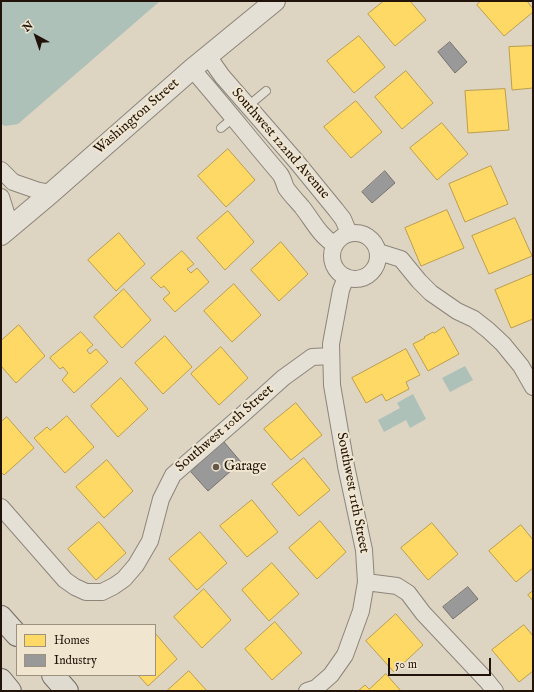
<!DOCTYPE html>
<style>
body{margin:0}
#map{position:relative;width:534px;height:692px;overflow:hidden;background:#ddd4c2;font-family:"IM FELL English",serif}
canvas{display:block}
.frame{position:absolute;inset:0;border:2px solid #211309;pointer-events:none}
.legend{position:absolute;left:16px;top:624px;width:140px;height:52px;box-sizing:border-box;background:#f0e6d0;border:1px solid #9d9280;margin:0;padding:5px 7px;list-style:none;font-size:12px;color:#211309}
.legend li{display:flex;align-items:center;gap:8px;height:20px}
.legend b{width:20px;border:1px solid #9d9280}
.north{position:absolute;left:16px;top:16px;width:40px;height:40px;-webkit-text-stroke:3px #f0e6d0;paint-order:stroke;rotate:320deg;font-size:11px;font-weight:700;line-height:16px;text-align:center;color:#211309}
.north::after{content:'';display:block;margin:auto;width:14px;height:18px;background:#211309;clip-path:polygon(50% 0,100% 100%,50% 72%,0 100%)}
.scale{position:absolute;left:388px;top:658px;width:103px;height:18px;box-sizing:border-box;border:2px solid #211309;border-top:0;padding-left:5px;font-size:12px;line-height:14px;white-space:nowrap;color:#211309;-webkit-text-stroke:3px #f0e6d0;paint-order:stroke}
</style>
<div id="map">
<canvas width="534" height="692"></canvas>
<div class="frame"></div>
<ul class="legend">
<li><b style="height:11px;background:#ffd966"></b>Homes</li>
<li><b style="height:11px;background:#999"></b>Industry</li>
</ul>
<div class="north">N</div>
<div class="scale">50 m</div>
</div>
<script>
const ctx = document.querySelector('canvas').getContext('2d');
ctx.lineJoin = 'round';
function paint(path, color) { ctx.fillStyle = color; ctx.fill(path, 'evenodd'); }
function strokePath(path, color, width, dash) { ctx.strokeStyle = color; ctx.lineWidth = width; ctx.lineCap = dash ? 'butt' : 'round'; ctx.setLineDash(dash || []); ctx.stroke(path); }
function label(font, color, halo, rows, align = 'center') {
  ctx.font = font + ' "IM FELL English",serif'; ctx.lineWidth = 4; ctx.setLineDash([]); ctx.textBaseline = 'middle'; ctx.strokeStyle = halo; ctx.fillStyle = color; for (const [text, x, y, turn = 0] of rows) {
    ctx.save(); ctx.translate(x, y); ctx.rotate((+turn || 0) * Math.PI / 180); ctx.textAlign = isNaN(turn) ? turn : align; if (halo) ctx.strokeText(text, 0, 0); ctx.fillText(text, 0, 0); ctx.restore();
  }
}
paint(new Path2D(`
 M 1,1 L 160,1 L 18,124 L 5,126 L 1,124 Z
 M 465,366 L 473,380 L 450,392 L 442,378 Z
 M 413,394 L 426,419 L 410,428 L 406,420 L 384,432 L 378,420 L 400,408 L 397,403 Z`), '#adc1b9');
const homes = new Path2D(`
 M 384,1 L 410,1 L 426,20 L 395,46 L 368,14 Z
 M 481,1 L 527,1 L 533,9 L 533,12 L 504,36 L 477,5 Z
 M 359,36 L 385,67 L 354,93 L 327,61 Z
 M 533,46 L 533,88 L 512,90 L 509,47 Z
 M 406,71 L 433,103 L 402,129 L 375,97 Z
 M 505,89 L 509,130 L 468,133 L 465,91 Z
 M 356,101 L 382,132 L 351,158 L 324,127 Z
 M 442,123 L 468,154 L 437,180 L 410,148 Z
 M 228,149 L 255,180 L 226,207 L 198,176 Z
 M 491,166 L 508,204 L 465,222 L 449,184 Z
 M 447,210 L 464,248 L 421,266 L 405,228 Z
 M 228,211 L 254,242 L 225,270 L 197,238 Z
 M 515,218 L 532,256 L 489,274 L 472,236 Z
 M 119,233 L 145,264 L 116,291 L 88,260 Z
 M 281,242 L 308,274 L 279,301 L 251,270 Z
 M 182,251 L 194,264 L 187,269 L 191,273 L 197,268 L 209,282 L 175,312 L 163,299 L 170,293 L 164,286 L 161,288 L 151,278 Z
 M 533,274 L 533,319 L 511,328 L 495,290 Z
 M 234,284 L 261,315 L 232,342 L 204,311 Z
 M 124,289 L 151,320 L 122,348 L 94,317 Z
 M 19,325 L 45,356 L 16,383 L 1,366 L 1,341 Z
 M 444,327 L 459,354 L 428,371 L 413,344 L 425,338 L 424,337 L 433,332 L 434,333 Z
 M 81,332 L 93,345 L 87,350 L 88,352 L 90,354 L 96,349 L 108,362 L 74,393 L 62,380 L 68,373 L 63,367 L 60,369 L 50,358 Z
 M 165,336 L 192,367 L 163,394 L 135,363 Z
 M 221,347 L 248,378 L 219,405 L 191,374 Z
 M 406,349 L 420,375 L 406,382 L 409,389 L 386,401 L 382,394 L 366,403 L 352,378 Z
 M 121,378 L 148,409 L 118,437 L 91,406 Z
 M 296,403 L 322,435 L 291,460 L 264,429 Z
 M 67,416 L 94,447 L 65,473 L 34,438 L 47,427 L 50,430 Z
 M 7,417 L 34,448 L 4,475 L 1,472 L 1,422 Z
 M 304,458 L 330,490 L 299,516 L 272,484 Z
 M 107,460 L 133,491 L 104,518 L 76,487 Z
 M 252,500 L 278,532 L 247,557 L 220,526 Z
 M 320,521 L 346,552 L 317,579 L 289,548 Z
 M 99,522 L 126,553 L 96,580 L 68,549 Z
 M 432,523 L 458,554 L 428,580 L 401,548 Z
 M 521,525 L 533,540 L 533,568 L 516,582 L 489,551 Z
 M 200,532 L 227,563 L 197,590 L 169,559 Z
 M 272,563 L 299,594 L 269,621 L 242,590 Z
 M 204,589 L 231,620 L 202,648 L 174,617 Z
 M 533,591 L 533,601 L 528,595 Z
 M 396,614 L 423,645 L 394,672 L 366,641 Z
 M 275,622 L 302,653 L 272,680 L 245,649 Z
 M 524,625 L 533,636 L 533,671 L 519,682 L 492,650 Z
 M 155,633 L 177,659 L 148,686 L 138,675 L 155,675 Z
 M 189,671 L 207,691 L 167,691 Z
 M 386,674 L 401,691 L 358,691 L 365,685 L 369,689 Z`);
paint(homes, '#ffd966');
strokePath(homes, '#bc9e4a', 1);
const industry = new Path2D(`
 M 450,42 L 467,62 L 455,73 L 438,52 Z
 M 385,171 L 395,183 L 372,203 L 362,192 Z
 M 224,442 L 241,462 L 208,491 L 191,472 Z
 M 468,587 L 478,599 L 453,619 L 443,607 Z`);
paint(industry, '#999');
strokePath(industry, '#75716e', 1);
const service = new Path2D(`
 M 248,106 L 266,91
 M 221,128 L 233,118`);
const minor = new Path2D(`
 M 208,56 L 222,76 L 296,161 L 336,210 L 343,219 L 349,233
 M 192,69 C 222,103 250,139 280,174 C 283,178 284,183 286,188 C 291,195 297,201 302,207 C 313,221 320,236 335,245
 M 1,170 L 13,182 L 39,191 L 51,193
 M 1,197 L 7,216 L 16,223
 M332 256a23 23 0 1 1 46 0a23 23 0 1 1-46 0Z
 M 379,252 L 401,259 L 419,281 L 431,293 L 457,311 L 474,319 L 488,330 L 503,344 L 521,366 L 533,387
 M 1,507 L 65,580 L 75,587 L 86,592 L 102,592 L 114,586 L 124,579 L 136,565 L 150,541 L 161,499 L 173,475 L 242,415 L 283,378 L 312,357 L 331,356
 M 366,582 L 397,586 L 408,593 L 423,613 L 487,681 L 495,691
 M 307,691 L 316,688 L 331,675 L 345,655 L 361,611 L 366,582 L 364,550 L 346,466 L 332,385 L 331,344 L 341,290 L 346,277`);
const tertiary = new Path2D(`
 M 1,235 L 51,193 L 192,69 L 275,1`);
const trunk = new Path2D(`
 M 1,617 L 17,635
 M 53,675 L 67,691
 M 1,680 L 10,691`);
strokePath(service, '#8c8579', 10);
strokePath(minor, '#8c8579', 18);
strokePath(tertiary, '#8c8579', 22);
strokePath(trunk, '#716a61', 24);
strokePath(service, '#e5e0d6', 8);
strokePath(minor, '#e5e0d6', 16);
strokePath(tertiary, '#e5e0d6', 20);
strokePath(trunk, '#e0dbd0', 22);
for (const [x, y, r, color] of [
 [216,467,4,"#63574a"]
]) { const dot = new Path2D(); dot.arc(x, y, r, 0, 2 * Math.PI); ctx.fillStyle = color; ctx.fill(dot); strokePath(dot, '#f0e6d0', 1.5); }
label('14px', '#211309', '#f0e6d0', [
 ["Washington Street",137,117,-41],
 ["Southwest 122nd Avenue",280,144,49],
 ["Southwest 10th Street",225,429,-41],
 ["Southwest 11th Street",352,493,79]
]);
label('14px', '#211309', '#f0e6d0', [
 ["Garage",224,467]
], 'left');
</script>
